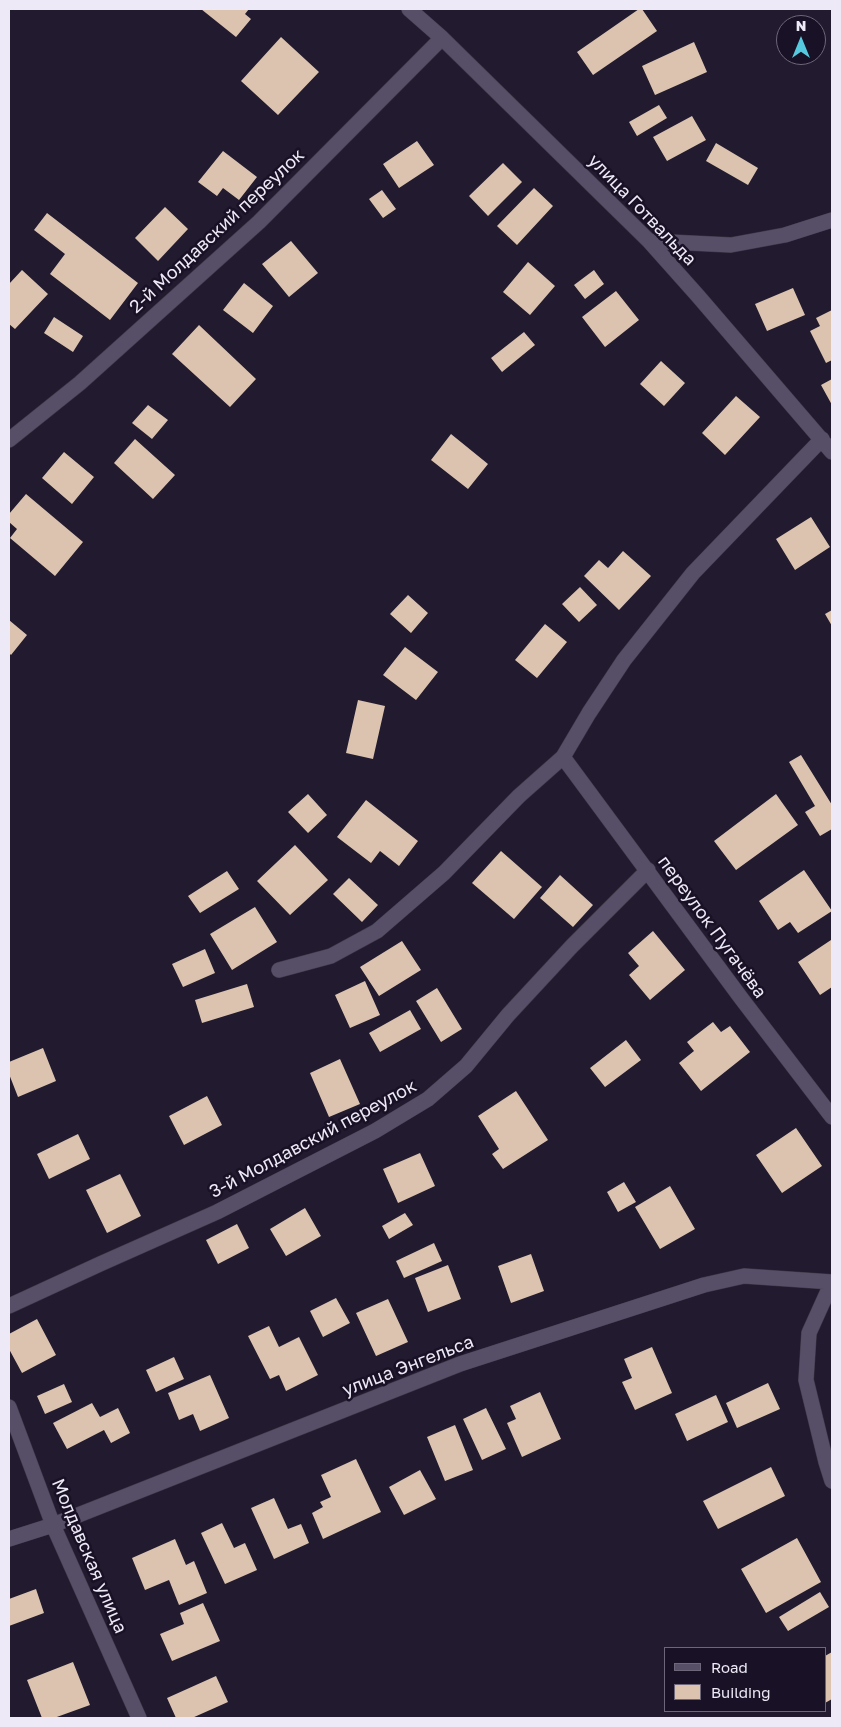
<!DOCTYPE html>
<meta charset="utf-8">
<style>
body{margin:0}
#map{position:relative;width:841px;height:1727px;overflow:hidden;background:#221b2f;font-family:"Golos Text",sans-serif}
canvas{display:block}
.frame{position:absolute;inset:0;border:10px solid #ede9f6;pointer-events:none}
.legend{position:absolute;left:664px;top:1647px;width:162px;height:65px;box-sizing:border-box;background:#191125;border:1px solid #6e6779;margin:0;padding:6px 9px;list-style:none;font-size:15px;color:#ede9f6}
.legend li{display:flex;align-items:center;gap:10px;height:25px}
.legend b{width:25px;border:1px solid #6e6779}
.north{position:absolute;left:776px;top:15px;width:50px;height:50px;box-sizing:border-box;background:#191125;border:1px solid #6e6779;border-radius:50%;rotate:0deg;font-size:14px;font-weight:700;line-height:20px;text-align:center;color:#ede9f6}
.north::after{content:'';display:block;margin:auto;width:18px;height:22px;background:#55cadf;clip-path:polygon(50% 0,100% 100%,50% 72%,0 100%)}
</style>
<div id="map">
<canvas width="841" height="1727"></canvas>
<div class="frame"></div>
<ul class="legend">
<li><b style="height:6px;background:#574f67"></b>Road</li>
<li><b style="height:14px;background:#dbc3af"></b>Building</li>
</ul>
<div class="north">N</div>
</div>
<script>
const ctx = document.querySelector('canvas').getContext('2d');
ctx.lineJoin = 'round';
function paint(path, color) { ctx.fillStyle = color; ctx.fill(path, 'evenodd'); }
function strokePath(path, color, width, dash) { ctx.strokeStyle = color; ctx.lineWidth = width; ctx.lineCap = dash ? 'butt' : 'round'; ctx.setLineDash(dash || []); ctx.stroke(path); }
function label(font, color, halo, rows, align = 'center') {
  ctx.font = font + ' "Golos Text",sans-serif'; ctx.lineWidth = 5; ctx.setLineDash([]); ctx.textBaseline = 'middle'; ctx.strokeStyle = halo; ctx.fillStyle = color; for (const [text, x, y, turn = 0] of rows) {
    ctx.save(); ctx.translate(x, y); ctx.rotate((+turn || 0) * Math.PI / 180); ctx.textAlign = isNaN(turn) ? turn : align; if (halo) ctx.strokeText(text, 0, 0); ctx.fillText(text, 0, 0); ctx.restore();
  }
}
paint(new Path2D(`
 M 201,9 L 249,9 L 245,14 L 251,19 L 236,37 Z
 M 639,9 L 642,9 L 657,31 L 593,75 L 577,52 Z
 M 281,37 L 319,72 L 278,115 L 241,81 Z
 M 694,42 L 707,72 L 655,95 L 642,66 Z
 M 659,105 L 667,118 L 637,136 L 629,122 Z
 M 692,116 L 706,140 L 667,161 L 653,137 Z
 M 417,141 L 434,165 L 399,188 L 383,164 Z
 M 716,143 L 758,168 L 748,185 L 706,161 Z
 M 223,151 L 257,177 L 239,200 L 223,188 L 217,196 L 198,182 Z
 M 503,163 L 522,182 L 488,216 L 469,196 Z
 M 534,188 L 553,206 L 517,245 L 497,226 Z
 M 382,190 L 396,209 L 383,218 L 369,199 Z
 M 165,207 L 188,229 L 158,261 L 135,238 Z
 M 47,213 L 138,283 L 110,320 L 50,274 L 65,254 L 34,230 Z
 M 291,241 L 318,273 L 289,297 L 262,264 Z
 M 528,262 L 555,286 L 530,315 L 503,292 Z
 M 22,270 L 48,294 L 15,329 L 9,324 L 9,284 Z
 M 594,270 L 604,284 L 585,299 L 574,285 Z
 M 244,283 L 273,306 L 253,333 L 223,310 Z
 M 793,288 L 805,315 L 767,331 L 755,304 Z
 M 616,291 L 639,320 L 605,347 L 582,317 Z
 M 832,310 L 832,360 L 826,363 L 810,331 L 820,326 L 816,318 Z
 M 54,317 L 83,336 L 73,352 L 44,333 Z
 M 199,325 L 256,379 L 230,407 L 172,354 Z
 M 524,332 L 535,345 L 502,372 L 491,358 Z
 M 661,361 L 685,383 L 664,406 L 640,384 Z
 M 832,379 L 832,405 L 821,385 Z
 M 736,396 L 760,417 L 725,455 L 702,433 Z
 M 148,405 L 168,420 L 152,439 L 132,423 Z
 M 451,434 L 488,464 L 468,489 L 431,460 Z
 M 135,439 L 175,475 L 153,499 L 114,463 Z
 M 64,452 L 94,477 L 72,504 L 42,478 Z
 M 26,494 L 83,542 L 55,576 L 10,538 L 17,529 L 9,522 L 9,514 Z
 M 811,517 L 830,547 L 795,570 L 776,539 Z
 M 623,551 L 651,576 L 619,610 L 584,576 L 599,560 L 608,568 Z
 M 580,587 L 597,605 L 579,622 L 562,604 Z
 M 408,595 L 428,613 L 411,633 L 390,614 Z
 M 832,610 L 832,626 L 825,614 Z
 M 9,620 L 27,635 L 11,655 L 9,653 Z
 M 545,624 L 567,642 L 537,678 L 515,660 Z
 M 405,647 L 438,672 L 416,700 L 383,675 Z
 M 358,700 L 385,706 L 373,759 L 346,753 Z
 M 801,755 L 832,805 L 832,829 L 820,836 L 805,812 L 815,806 L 789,762 Z
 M 308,794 L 327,815 L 308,833 L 288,812 Z
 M 776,794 L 798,825 L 736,870 L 714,841 Z
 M 366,800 L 418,841 L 399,866 L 380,851 L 371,863 L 337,837 Z
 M 295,845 L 328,880 L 290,915 L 257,881 Z
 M 501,851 L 542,887 L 514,919 L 472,883 Z
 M 804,870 L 832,911 L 798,933 L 790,922 L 778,930 L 759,901 Z
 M 227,871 L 239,889 L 200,913 L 188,896 Z
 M 560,875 L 593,905 L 573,927 L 540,898 Z
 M 349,878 L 378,905 L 362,922 L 333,894 Z
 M 255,907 L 277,942 L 232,970 L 210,934 Z
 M 653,931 L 685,970 L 650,1000 L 629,975 L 639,966 L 628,953 Z
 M 831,940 L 832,987 L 820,995 L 798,962 Z
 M 402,941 L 421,970 L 379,996 L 360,967 Z
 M 205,949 L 215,973 L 183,987 L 172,964 Z
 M 365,981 L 380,1015 L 350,1028 L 335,995 Z
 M 247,984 L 254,1007 L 202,1023 L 195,1000 Z
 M 437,988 L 462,1029 L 441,1042 L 416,1001 Z
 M 410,1010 L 421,1029 L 380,1052 L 369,1033 Z
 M 713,1022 L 721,1032 L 730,1026 L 750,1052 L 701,1091 L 679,1063 L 694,1051 L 687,1042 Z
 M 626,1040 L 641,1060 L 605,1087 L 590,1068 Z
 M 43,1048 L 56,1081 L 18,1097 L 9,1074 L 9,1062 Z
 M 340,1059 L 360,1104 L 329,1117 L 310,1073 Z
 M 516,1091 L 548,1140 L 503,1169 L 492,1154 L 499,1149 L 478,1116 Z
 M 207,1096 L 222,1125 L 184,1145 L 169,1116 Z
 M 796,1128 L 822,1166 L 782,1193 L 756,1155 Z
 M 78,1134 L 90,1159 L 49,1179 L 37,1154 Z
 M 420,1153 L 435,1186 L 398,1203 L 383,1169 Z
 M 120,1174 L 141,1216 L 107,1233 L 86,1190 Z
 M 624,1182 L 636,1202 L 618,1212 L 607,1192 Z
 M 670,1186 L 695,1229 L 660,1249 L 635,1207 Z
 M 305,1208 L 321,1236 L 286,1256 L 270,1229 Z
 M 405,1213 L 413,1225 L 389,1239 L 382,1226 Z
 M 237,1224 L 249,1248 L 218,1264 L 206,1240 Z
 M 434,1243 L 442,1261 L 404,1278 L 396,1261 Z
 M 531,1254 L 544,1291 L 511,1303 L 498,1266 Z
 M 448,1265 L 461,1299 L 428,1312 L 415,1278 Z
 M 336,1298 L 350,1323 L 323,1337 L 310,1311 Z
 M 388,1299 L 408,1342 L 376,1356 L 356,1313 Z
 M 37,1319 L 56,1355 L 22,1373 L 9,1349 L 9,1334 Z
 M 269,1326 L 279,1347 L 299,1337 L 318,1375 L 286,1391 L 279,1375 L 270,1379 L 248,1336 Z
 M 652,1347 L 672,1393 L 635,1410 L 622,1382 L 632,1378 L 624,1359 Z
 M 174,1357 L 184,1379 L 156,1392 L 146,1370 Z
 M 210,1375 L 229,1418 L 200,1431 L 193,1414 L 179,1420 L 168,1393 Z
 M 768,1383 L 780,1409 L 737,1428 L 726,1403 Z
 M 64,1384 L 72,1402 L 45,1414 L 37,1396 Z
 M 540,1392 L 561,1439 L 522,1457 L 507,1423 L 516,1419 L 510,1406 Z
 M 716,1395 L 728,1422 L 687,1441 L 675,1414 Z
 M 92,1403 L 100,1417 L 118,1408 L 130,1433 L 111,1443 L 104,1430 L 67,1449 L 53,1423 Z
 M 486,1408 L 506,1449 L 482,1460 L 463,1419 Z
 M 455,1425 L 473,1470 L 445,1481 L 427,1437 Z
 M 356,1459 L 381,1512 L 323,1539 L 312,1513 L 323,1507 L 320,1502 L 331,1497 L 321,1475 Z
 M 771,1467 L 785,1496 L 718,1529 L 703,1501 Z
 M 420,1470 L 436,1499 L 404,1515 L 389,1487 Z
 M 274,1498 L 288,1529 L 301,1524 L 309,1543 L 274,1559 L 251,1508 Z
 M 222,1523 L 234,1548 L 245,1543 L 257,1570 L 225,1584 L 201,1533 Z
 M 797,1538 L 821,1582 L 766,1613 L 741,1569 Z
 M 175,1539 L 186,1565 L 194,1561 L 207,1593 L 179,1605 L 169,1580 L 145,1590 L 132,1558 Z
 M 36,1589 L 44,1613 L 9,1626 L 9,1599 Z
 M 820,1592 L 829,1607 L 788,1631 L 779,1617 Z
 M 203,1603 L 220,1641 L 172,1661 L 160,1634 L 184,1624 L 180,1613 Z
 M 832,1652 L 832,1699 L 825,1703 L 825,1656 Z
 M 73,1662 L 90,1705 L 54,1718 L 42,1718 L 27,1680 Z
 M 216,1676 L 228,1702 L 192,1718 L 176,1718 L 167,1698 Z`), '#dbc3af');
const street = new Path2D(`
 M 409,9 L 442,38 L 649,241 L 698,296 L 832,452
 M 649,241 L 731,245 L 785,235 L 832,220
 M 9,440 L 80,383 L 259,222 L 442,38
 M 563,757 L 741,998 L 832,1117
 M 279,970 L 331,956 L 377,931 L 444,873 L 519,796 L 563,757 L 589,713 L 624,660 L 693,573 L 822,439
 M 832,1282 L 809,1333 L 806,1380 L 826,1462 L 832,1481
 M 9,1306 L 100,1264 L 217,1212 L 375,1131 L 428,1099 L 466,1066 L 508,1015 L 572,946 L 648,870
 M 9,1407 L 53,1525 L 139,1718
 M 9,1539 L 53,1525 L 460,1364 L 704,1285 L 744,1276 L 832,1282`);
strokePath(street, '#3e3747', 16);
strokePath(street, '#574f67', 15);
label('18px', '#ede9f6', '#191125', [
 ["улица Готвальда",642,210,46],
 ["2-й Молдавский переулок",217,231,-43],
 ["переулок Пугачёва",712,927,54],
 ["3-й Молдавский переулок",313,1139,-28],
 ["улица Энгельса",408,1366,-21],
 ["Молдавская улица",89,1556,67]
]);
</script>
